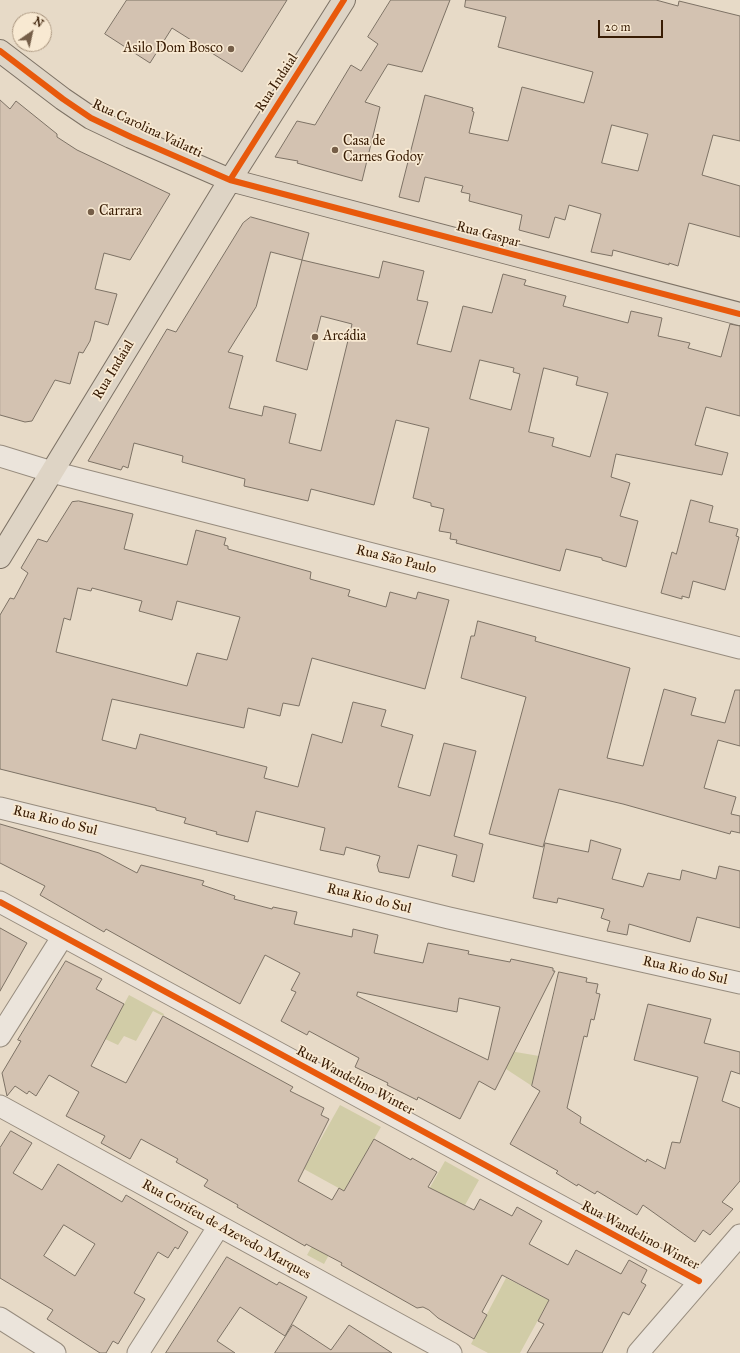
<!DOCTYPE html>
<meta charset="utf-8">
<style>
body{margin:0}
#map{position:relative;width:740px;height:1353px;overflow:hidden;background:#e7dac7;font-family:"IM FELL Great Primer",serif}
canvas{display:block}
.north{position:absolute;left:12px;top:12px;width:40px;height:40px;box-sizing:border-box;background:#f8e9d2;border:1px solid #ab9780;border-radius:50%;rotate:34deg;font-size:11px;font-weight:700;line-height:16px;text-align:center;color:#381c04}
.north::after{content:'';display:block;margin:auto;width:14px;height:18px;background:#755e48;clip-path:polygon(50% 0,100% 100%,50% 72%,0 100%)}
.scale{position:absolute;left:598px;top:20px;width:65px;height:18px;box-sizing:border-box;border:2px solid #381c04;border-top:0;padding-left:5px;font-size:12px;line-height:14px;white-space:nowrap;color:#381c04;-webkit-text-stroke:3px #f8e9d2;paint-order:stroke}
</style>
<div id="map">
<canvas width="740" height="1353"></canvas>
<div class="north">N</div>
<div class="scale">20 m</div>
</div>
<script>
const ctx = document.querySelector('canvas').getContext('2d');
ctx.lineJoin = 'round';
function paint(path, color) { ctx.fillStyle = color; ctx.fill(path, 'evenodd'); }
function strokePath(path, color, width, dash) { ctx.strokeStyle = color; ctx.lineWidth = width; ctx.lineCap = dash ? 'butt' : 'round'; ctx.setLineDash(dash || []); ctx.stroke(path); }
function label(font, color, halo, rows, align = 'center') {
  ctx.font = font + ' "IM FELL Great Primer",serif'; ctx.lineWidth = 3.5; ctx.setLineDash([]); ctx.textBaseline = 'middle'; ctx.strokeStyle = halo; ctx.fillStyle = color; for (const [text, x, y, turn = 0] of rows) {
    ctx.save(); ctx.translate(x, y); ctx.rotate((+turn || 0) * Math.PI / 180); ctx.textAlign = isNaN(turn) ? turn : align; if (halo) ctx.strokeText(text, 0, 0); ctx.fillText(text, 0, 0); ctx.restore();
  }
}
paint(new Path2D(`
 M 129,995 L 164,1014 L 163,1016 L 153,1011 L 136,1041 L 124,1036 L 118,1045 L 105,1039 Z
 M 498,1049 L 539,1056 L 532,1086 L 506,1069 Z
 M 340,1105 L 381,1127 L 344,1191 L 304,1169 Z
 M 445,1161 L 479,1180 L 465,1205 L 451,1199 L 416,1212 Z
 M 328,1218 L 344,1227 L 324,1264 L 307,1255 Z
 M 506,1278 L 549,1300 L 520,1353 L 488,1353 L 471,1344 Z`), '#d1cca7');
const building = new Path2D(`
 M 127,0 L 287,0 L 242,72 L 172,28 L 150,63 L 105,34 Z
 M 391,0 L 450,0 L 422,72 L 388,64 L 365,102 L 380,107 L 362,181 L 297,163 L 298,161 L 275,157 L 297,121 L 315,125 L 351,65 L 361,71 L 378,44 L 368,37 Z
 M 466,0 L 656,0 L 678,6 L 679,1 L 740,16 L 740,141 L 713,135 L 702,175 L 740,186 L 740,237 L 689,223 L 678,266 L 669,263 L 669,265 L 613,250 L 612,256 L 591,252 L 601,214 L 569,205 L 565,220 L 555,217 L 549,238 L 519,230 L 522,215 L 469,201 L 470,194 L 461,192 L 463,186 L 425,177 L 419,202 L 399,197 L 425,95 L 473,108 L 472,111 L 474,112 L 469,133 L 508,141 L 522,87 L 584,103 L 593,72 L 498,47 L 506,17 L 465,7 ZM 612,125 L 648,134 L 638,171 L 602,163 Z
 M 0,100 L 10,109 L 16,101 L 57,134 L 57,137 L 77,150 L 170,194 L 130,260 L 104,253 L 95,289 L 117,294 L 108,325 L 95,321 L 90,341 L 83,353 L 79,352 L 70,384 L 55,380 L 32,421 L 25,422 L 0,415 Z
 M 251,217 L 309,233 L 302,260 L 379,278 L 383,261 L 424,271 L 417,300 L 428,302 L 417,344 L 451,352 L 463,306 L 492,313 L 503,274 L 526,280 L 524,285 L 566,296 L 563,306 L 628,323 L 631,311 L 662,318 L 658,336 L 690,343 L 688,348 L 721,357 L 730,324 L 740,326 L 740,416 L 706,407 L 695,445 L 728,453 L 722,475 L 616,454 L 611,477 L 630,483 L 620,516 L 638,521 L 626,567 L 602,560 L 602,558 L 566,549 L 560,571 L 456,543 L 457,540 L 450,539 L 451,533 L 439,531 L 444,509 L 431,506 L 431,503 L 413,498 L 429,428 L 396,420 L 374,505 L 311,489 L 308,501 L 244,486 L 245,479 L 182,462 L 183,456 L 134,443 L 128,468 L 123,466 L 121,470 L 88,461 L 167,329 L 176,332 L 243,223 ZM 271,252 L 302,260 L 276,361 L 307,370 L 321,316 L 352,324 L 321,451 L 289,443 L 296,414 L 264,406 L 262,416 L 229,408 L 243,356 L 228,352 L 256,307 ZM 480,360 L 514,368 L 513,372 L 520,374 L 511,410 L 470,399 ZM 544,368 L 578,377 L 576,385 L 608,393 L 590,457 L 552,446 L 554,438 L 529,432 Z
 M 691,500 L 713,506 L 709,522 L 738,529 L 736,536 L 739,537 L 725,590 L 693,581 L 689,598 L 682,596 L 682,599 L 661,593 L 672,552 L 676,554 Z
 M 79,501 L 133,514 L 124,549 L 187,565 L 196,530 L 226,538 L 224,545 L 228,546 L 228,549 L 311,572 L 310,579 L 350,590 L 348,596 L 386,607 L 390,592 L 416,599 L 418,592 L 449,600 L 425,689 L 312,658 L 299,706 L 283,703 L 280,716 L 248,708 L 244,728 L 112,699 L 102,740 L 136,749 L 140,734 L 267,767 L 264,778 L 298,787 L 312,734 L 342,743 L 353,702 L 386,710 L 381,726 L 413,735 L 398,787 L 430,796 L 444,743 L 476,751 L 454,836 L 483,844 L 474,882 L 452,876 L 457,855 L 418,845 L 409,878 L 379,872 L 377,865 L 380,856 L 346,847 L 344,855 L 320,850 L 325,828 L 256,811 L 248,842 L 216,834 L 217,832 L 184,823 L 186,818 L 156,810 L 156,808 L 0,769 L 0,615 L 10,598 L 14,599 L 28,573 L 21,568 L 38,539 L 47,542 L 72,502 ZM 78,588 L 91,591 L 92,588 L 142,601 L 139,611 L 172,620 L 177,601 L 240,617 L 227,660 L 197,653 L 187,686 L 56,652 L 64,618 L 70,620 Z
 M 478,621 L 536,637 L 535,641 L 630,668 L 607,758 L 643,766 L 664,689 L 696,698 L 691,715 L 725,723 L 735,690 L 740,690 L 740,746 L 718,740 L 704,788 L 736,797 L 731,814 L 740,816 L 740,833 L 731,831 L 730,834 L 623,804 L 559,789 L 543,847 L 489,834 L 526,697 L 461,678 L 471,636 L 474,636 Z
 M 0,824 L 99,853 L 137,873 L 141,865 L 204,881 L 202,885 L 235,896 L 234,899 L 272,909 L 273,907 L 297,912 L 294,924 L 352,937 L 353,929 L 378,935 L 374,953 L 423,963 L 428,943 L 469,951 L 468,954 L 510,962 L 511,959 L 553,968 L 553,971 L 555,971 L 495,1090 L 479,1081 L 460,1119 L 418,1097 L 417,1100 L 387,1085 L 388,1083 L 355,1067 L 359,1058 L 309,1031 L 307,1035 L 281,1021 L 296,992 L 291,990 L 300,973 L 265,955 L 240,1004 L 106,929 L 104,932 L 40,895 L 45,886 L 0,863 ZM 358,992 L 457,1012 L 459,998 L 500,1007 L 488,1060 L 357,996 Z
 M 591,840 L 621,849 L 612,879 L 643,887 L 648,873 L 680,880 L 682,870 L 716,879 L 719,866 L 740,871 L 740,928 L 697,917 L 690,942 L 629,924 L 627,935 L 607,931 L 610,921 L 601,918 L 604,909 L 558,898 L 557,903 L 533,898 L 545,843 L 588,852 Z
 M 0,928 L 27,943 L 0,991 Z
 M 66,961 L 102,979 L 96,989 L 124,1004 L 91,1066 L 126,1083 L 163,1016 L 293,1087 L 290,1091 L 324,1108 L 321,1115 L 329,1119 L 298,1181 L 332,1200 L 339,1188 L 344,1191 L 374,1139 L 411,1160 L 412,1158 L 437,1172 L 428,1187 L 474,1210 L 480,1199 L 512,1216 L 517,1207 L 542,1221 L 529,1244 L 568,1265 L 576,1250 L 621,1274 L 629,1260 L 647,1270 L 641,1282 L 646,1285 L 629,1315 L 623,1312 L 602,1353 L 527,1353 L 544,1324 L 538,1321 L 549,1300 L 502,1275 L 482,1312 L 487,1315 L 474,1339 L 438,1318 L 429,1310 L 423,1307 L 417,1308 L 341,1265 L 342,1263 L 306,1244 L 305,1246 L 237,1207 L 238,1205 L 204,1186 L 208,1180 L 176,1162 L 178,1159 L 141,1139 L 130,1159 L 101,1143 L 105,1136 L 66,1116 L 79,1092 L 49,1075 L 36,1096 L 29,1091 L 27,1094 L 15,1086 L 7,1096 L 2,1073 L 21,1041 L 18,1040 Z
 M 559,972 L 587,978 L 586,982 L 598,984 L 596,993 L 600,994 L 594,1020 L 591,1019 L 587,1037 L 584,1036 L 567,1108 L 581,1117 L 580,1123 L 646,1162 L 647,1159 L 665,1169 L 672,1142 L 680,1143 L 698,1077 L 634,1060 L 648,1004 L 711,1019 L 704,1043 L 740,1052 L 740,1074 L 731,1071 L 722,1101 L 740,1108 L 740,1181 L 722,1202 L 733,1209 L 710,1235 L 703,1230 L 695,1242 L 643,1205 L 637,1215 L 597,1191 L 595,1194 L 578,1184 L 577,1186 L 556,1173 L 558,1171 L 510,1144 L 540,1091 L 532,1086 Z
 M 11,1131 L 32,1143 L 13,1173 L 42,1190 L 58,1164 L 122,1202 L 126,1195 L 188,1232 L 178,1249 L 175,1247 L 168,1258 L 158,1252 L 134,1293 L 145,1299 L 118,1344 L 113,1341 L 106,1353 L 100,1353 L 47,1319 L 53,1310 L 0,1278 L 0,1148 ZM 64,1225 L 95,1244 L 75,1276 L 44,1256 Z
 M 227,1257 L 277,1285 L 279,1282 L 307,1297 L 285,1336 L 240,1307 L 217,1341 L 235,1353 L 166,1353 Z
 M 293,1325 L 331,1350 L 349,1325 L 392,1353 L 275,1353 Z`);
paint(building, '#d3c2b1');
strokePath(building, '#7d7265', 1);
const minor = new Path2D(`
 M 0,456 L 52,472 L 740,648
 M 0,808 L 449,918 L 740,983
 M 0,902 L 699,1281
 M 0,1036 L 63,936
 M 0,1106 L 451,1353
 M 0,1318 L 55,1353
 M 138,1353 L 219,1226
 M 638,1353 L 740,1235`);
const major = new Path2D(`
 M 0,51 L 63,99 L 91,118 L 131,137 L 230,180 L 740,314
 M 0,557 L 230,180 L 344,0`);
strokePath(minor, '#978c7e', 23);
strokePath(major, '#7d7265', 24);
strokePath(minor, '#ebe4db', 21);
strokePath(major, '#ded4c5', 22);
strokePath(new Path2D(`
 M 0,51 L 63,99 L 91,118 L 131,137 L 230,180 L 740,314
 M 230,180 L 344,0
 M 0,902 L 699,1281`), '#e8590c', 6);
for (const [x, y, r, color] of [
 [231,49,4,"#755e48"],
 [335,150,4,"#755e48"],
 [91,212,4,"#755e48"],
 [315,337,4,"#755e48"]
]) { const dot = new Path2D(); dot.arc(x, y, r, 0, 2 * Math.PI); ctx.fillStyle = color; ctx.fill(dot); strokePath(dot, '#f8e9d2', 1.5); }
label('14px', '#381c04', '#f8e9d2', [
 ["Asilo Dom Bosco",223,49,"right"],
 ["Casa de",343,142],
 ["Carnes Godoy",343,158],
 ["Carrara",99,212],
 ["Arcádia",323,337]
], 'left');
label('14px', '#381c04', '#f8e9d2', [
 ["Rua Indaial",277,83,-57],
 ["Rua Carolina Vailatti",147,129,25],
 ["Rua Gaspar",488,235,15],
 ["Rua Indaial",114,370,-59],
 ["Rua São Paulo",396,560,14],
 ["Rua Rio do Sul",55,821,14],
 ["Rua Rio do Sul",369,899,14],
 ["Rua Rio do Sul",685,971,13],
 ["Rua Wandelino Winter",355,1081,28],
 ["Rua Corifeu de Azevedo Marques",226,1230,29],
 ["Rua Wandelino Winter",640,1236,28]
]);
</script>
